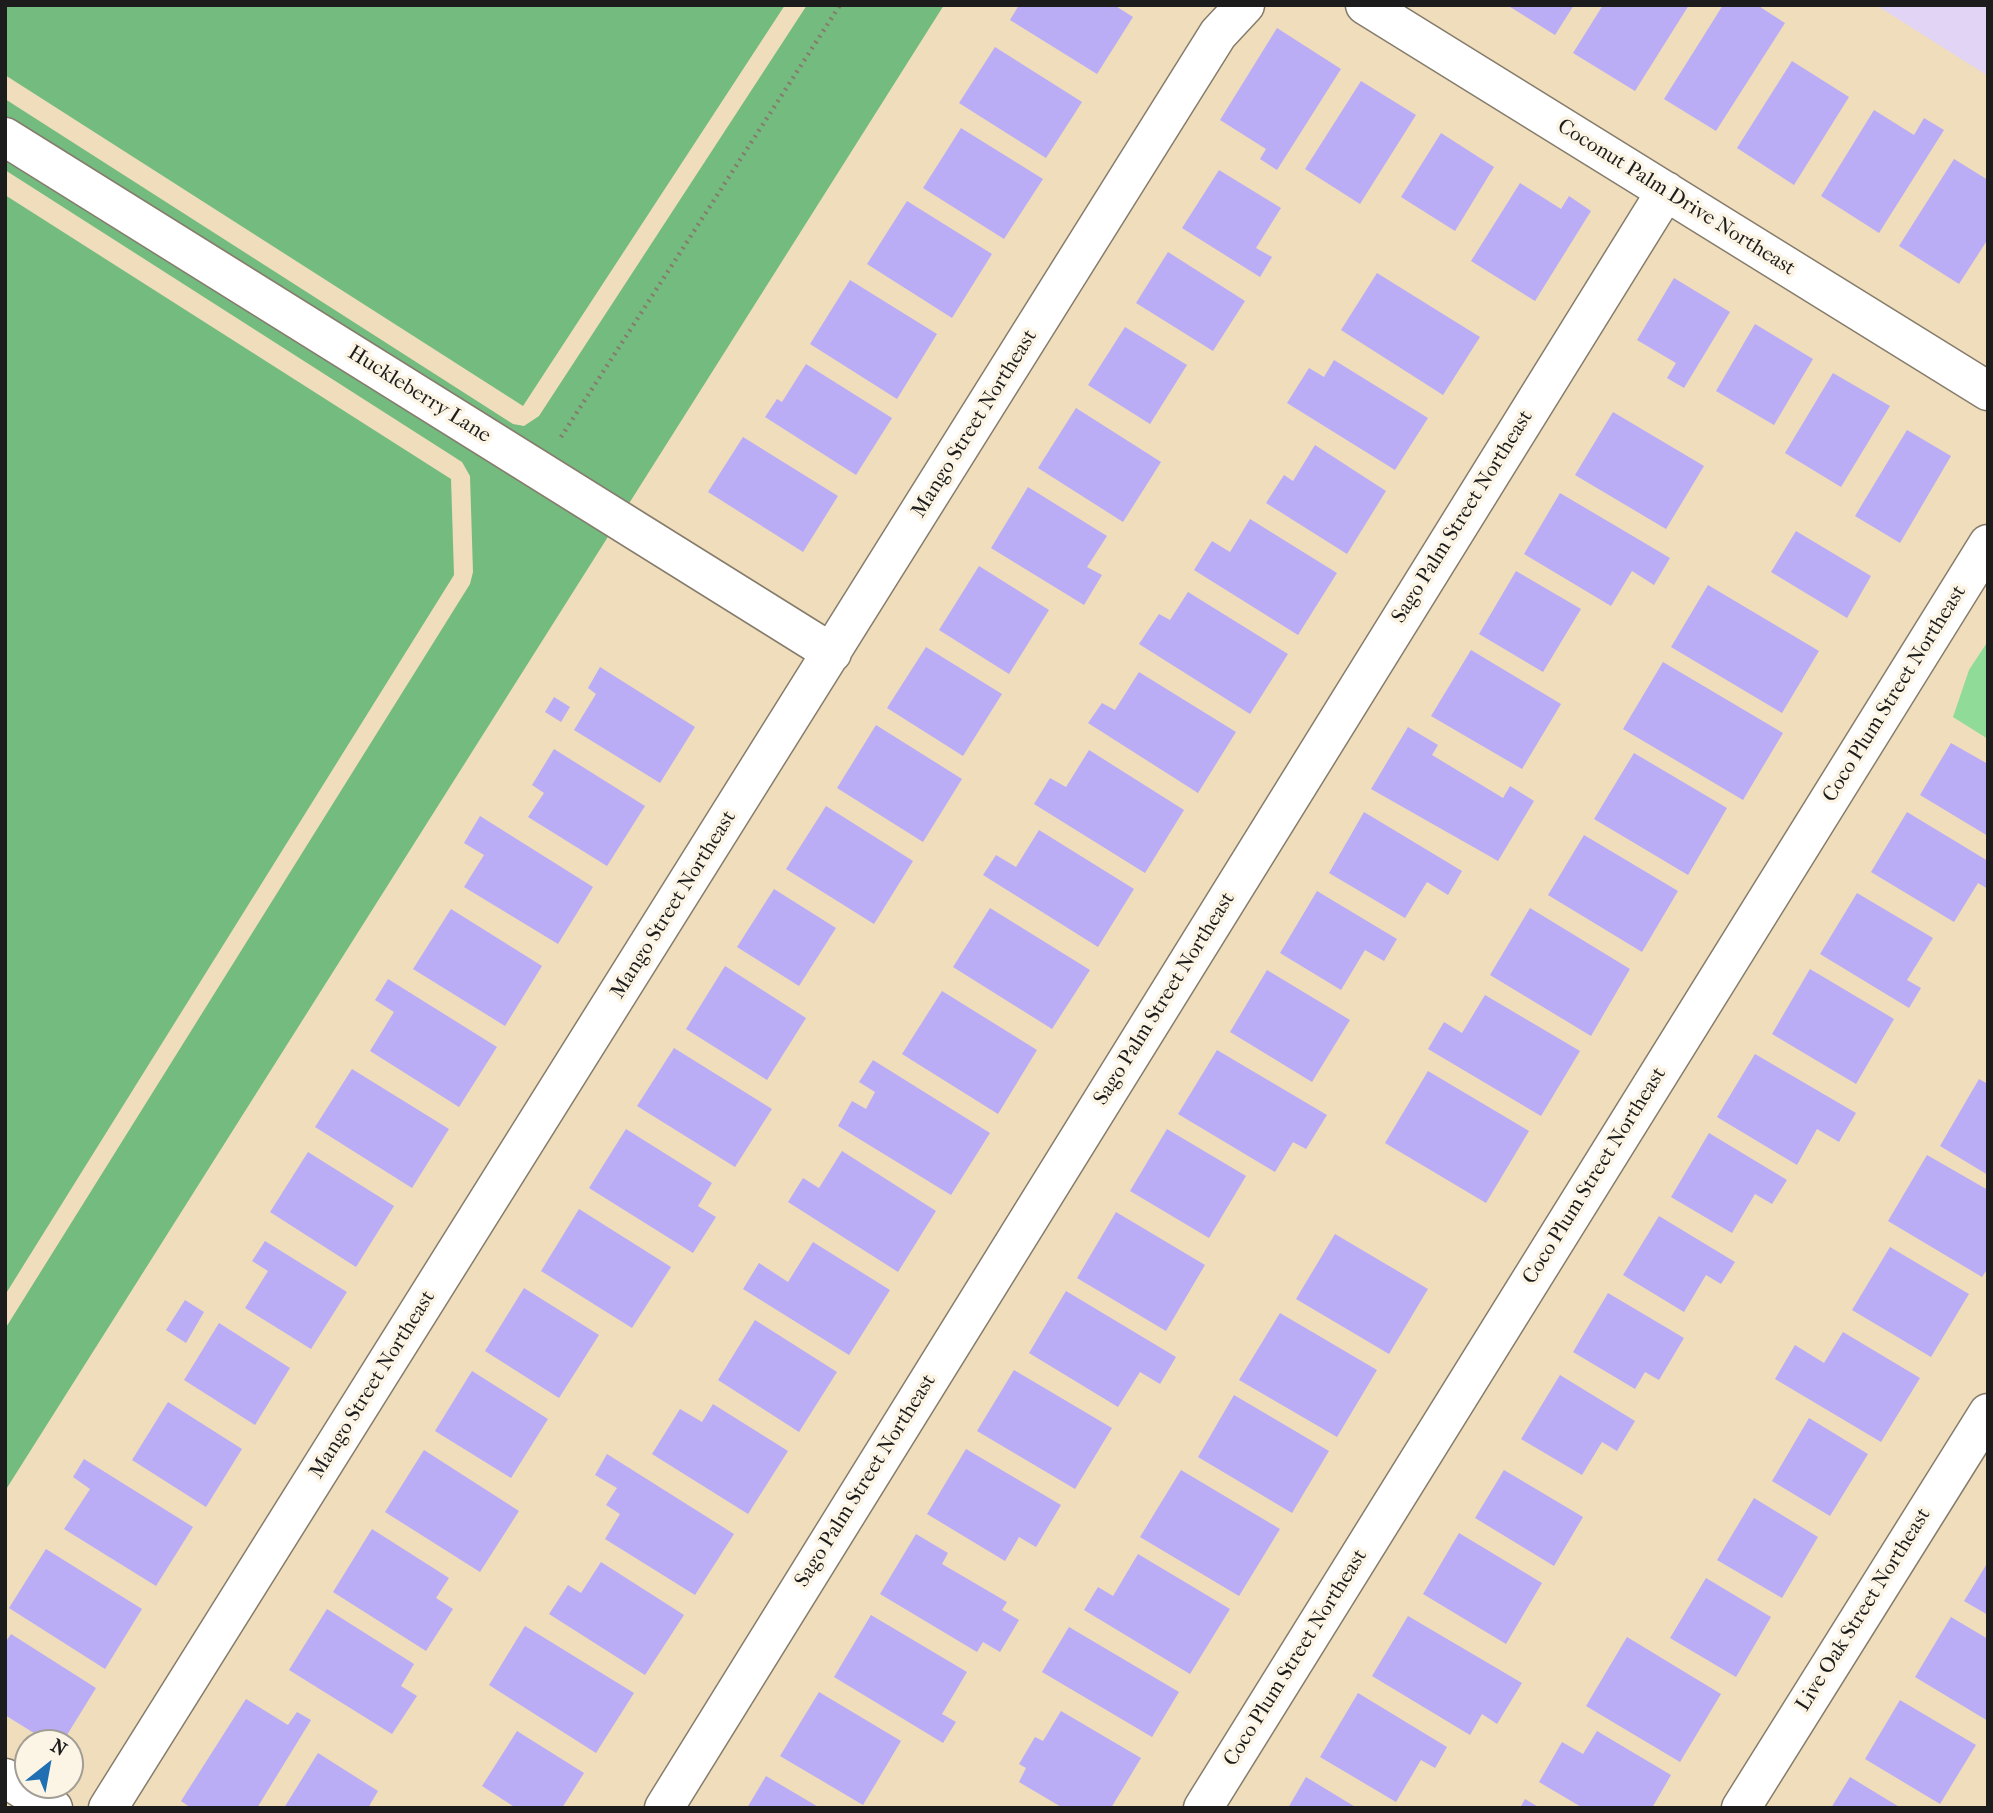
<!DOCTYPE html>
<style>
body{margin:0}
#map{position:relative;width:1993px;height:1813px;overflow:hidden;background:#efddbb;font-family:"IM FELL French Canon",serif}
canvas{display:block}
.frame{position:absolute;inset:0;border:7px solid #1c1c1c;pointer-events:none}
.north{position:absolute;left:14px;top:1729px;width:70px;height:70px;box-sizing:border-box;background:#fcf5e5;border:2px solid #a29e95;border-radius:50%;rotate:31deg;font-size:19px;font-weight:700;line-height:28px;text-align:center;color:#1c1c1c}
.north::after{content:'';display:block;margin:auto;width:24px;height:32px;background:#1f6fb2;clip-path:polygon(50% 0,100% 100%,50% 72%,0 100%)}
</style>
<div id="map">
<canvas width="1993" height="1813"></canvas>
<div class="frame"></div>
<div class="north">N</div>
</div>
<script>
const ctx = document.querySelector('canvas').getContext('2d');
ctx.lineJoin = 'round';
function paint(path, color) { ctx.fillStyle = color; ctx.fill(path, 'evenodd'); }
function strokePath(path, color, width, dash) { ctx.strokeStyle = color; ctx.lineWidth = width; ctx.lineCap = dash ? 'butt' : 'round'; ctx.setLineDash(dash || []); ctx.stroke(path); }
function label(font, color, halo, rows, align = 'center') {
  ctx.font = font + ' "IM FELL French Canon",serif'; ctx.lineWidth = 7; ctx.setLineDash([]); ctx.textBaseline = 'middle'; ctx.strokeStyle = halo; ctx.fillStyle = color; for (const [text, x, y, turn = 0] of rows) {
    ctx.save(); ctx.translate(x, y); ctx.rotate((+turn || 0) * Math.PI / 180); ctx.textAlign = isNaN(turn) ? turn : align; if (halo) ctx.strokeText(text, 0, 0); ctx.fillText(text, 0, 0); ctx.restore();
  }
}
paint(new Path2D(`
 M 1876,5 L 1988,5 L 1988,76 Z`), '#e1d4f4');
paint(new Path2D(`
 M 1988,641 L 1988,739 L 1953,717 L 1969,670 Z`), '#90db97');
paint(new Path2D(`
 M 5,5 L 785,5 L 523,406 L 5,75 Z
 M 807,5 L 944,5 L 5,1491 L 5,1329 L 470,584 L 473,572 L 470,476 L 462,462 L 5,170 L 5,99 L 513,424 L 524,426 L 539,416 Z
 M 5,195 L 451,479 L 454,575 L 5,1295 Z`), '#74bb80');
paint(new Path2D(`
 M 1019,5 L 1114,5 L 1133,17 L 1097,74 L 1010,20 Z
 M 1507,5 L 1574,5 L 1555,35 Z
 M 1603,5 L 1689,5 L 1635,91 L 1573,53 Z
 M 1723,5 L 1757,5 L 1785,23 L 1716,131 L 1664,99 Z
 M 1277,28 L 1341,69 L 1277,170 L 1260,159 L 1266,149 L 1220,120 Z
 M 995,47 L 1082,102 L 1046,158 L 959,103 Z
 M 1792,61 L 1849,97 L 1794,185 L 1737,148 Z
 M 1361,81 L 1416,115 L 1360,204 L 1305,169 Z
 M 1874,110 L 1914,135 L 1924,118 L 1944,130 L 1879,233 L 1821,196 Z
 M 961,128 L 1043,179 L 1004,239 L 923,188 Z
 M 1441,133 L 1494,167 L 1455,231 L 1401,197 Z
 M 1954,159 L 1988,180 L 1988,239 L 1959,284 L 1899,246 Z
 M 1219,170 L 1281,208 L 1256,248 L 1272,257 L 1260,277 L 1182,228 Z
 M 1520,183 L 1561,209 L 1569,196 L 1591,211 L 1535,301 L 1471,261 Z
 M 907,201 L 992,254 L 952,318 L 867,264 Z
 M 1168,252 L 1245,301 L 1213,351 L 1136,303 Z
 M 1377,273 L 1480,337 L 1443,395 L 1341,330 Z
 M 1674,278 L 1730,312 L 1684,388 L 1667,378 L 1676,363 L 1637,340 Z
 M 850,280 L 937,334 L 897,399 L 810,344 Z
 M 1755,324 L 1813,359 L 1774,425 L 1716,391 Z
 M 1125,327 L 1187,365 L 1150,424 L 1088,385 Z
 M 1334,360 L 1428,418 L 1395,470 L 1287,403 L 1309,368 L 1324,377 Z
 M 806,364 L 892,418 L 856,475 L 765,417 L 777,399 L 782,402 Z
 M 1833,373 L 1890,406 L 1841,487 L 1785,453 Z
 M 1076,408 L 1161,462 L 1123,522 L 1038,468 Z
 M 1613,412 L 1704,466 L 1666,529 L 1575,475 Z
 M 1907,430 L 1951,456 L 1900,543 L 1855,516 Z
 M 743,437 L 838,496 L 803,552 L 708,492 Z
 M 1315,445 L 1386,491 L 1347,554 L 1266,503 L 1284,475 L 1293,481 Z
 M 1028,487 L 1107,536 L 1087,567 L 1102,575 L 1084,605 L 991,548 Z
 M 1560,493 L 1670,558 L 1654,585 L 1632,571 L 1611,606 L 1524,554 Z
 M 1250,519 L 1337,573 L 1298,635 L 1194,570 L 1212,541 L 1230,552 Z
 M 1796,531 L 1871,576 L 1847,618 L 1771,572 Z
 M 979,566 L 1049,610 L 1009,674 L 939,630 Z
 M 1516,571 L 1581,609 L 1543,672 L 1479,634 Z
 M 1708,585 L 1819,651 L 1782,713 L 1671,647 Z
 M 1188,592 L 1288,654 L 1250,714 L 1139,644 L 1159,614 L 1170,620 Z
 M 926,647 L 1002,694 L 963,756 L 887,708 Z
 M 1471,650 L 1561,704 L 1522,769 L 1431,716 Z
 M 1663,662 L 1783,733 L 1743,800 L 1623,729 Z
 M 600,667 L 695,727 L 660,783 L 574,730 L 596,694 L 588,688 Z
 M 1139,672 L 1236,732 L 1198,793 L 1088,723 L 1102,703 L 1115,710 Z
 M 554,697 L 570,707 L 561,722 L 545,712 Z
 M 876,725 L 962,779 L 923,842 L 837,788 Z
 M 1408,727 L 1438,745 L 1432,755 L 1503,798 L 1510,786 L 1534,801 L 1498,861 L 1371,789 Z
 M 1951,743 L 1988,764 L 1988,836 L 1920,795 Z
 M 554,749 L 645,806 L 607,866 L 528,817 L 544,793 L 532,785 Z
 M 1089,750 L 1184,810 L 1145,873 L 1034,804 L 1050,778 L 1066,787 Z
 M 1634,753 L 1727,808 L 1688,875 L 1594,819 Z
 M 826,806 L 913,861 L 874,924 L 786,869 Z
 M 1364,812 L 1462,871 L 1448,895 L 1427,882 L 1405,918 L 1329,873 Z
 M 1907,812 L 1988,861 L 1988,889 L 1978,883 L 1954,922 L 1871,872 Z
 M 480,816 L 593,887 L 558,944 L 464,887 L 484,855 L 464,843 Z
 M 1039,830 L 1134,889 L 1098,947 L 983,875 L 996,855 L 1016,867 Z
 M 1584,835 L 1678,891 L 1642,952 L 1548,895 Z
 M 774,889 L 836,928 L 799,986 L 737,947 Z
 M 1317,891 L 1397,939 L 1384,961 L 1365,950 L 1341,990 L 1280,953 Z
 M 1857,893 L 1933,938 L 1907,980 L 1921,988 L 1909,1008 L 1820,954 Z
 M 990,908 L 1090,970 L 1052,1029 L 953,967 Z
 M 1530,908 L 1630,969 L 1591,1036 L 1490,975 Z
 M 451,909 L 542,966 L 505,1026 L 413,969 Z
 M 725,966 L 806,1018 L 767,1080 L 686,1029 Z
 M 1810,969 L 1894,1019 L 1856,1084 L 1772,1034 Z
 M 1267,970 L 1350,1020 L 1312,1082 L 1230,1032 Z
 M 388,979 L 497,1047 L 459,1107 L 370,1051 L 394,1012 L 375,1000 Z
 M 942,991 L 1037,1050 L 998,1114 L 902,1054 Z
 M 1485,995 L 1580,1051 L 1541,1116 L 1428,1049 L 1444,1022 L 1462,1033 Z
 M 674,1048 L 772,1109 L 735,1167 L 637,1106 Z
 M 1217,1050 L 1327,1115 L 1306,1149 L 1293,1142 L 1275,1172 L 1178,1114 Z
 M 1755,1054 L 1856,1113 L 1839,1142 L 1817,1129 L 1797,1165 L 1717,1117 Z
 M 873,1060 L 990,1133 L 951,1195 L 838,1126 L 852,1101 L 866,1109 L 875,1092 L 859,1082 Z
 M 352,1069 L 449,1129 L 412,1188 L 315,1127 Z
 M 1428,1071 L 1529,1131 L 1486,1203 L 1385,1143 Z
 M 1979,1079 L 1988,1084 L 1988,1175 L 1940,1146 Z
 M 626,1129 L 712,1183 L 698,1206 L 716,1217 L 693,1253 L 589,1188 Z
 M 1167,1129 L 1246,1176 L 1209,1238 L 1130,1191 Z
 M 1709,1133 L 1787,1180 L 1772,1204 L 1755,1194 L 1732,1233 L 1671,1197 Z
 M 842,1151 L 936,1211 L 898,1272 L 788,1202 L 803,1178 L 819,1188 Z
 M 308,1152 L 394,1206 L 356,1267 L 270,1212 Z
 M 1927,1155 L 1988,1190 L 1988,1268 L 1982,1277 L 1888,1221 Z
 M 579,1209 L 671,1267 L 632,1328 L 541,1271 Z
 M 1116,1212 L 1205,1265 L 1166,1331 L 1077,1278 Z
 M 1659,1216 L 1735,1262 L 1721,1284 L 1706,1275 L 1684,1312 L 1623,1275 Z
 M 1335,1234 L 1428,1289 L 1389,1354 L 1296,1299 Z
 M 265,1241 L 347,1292 L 311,1349 L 245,1308 L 268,1271 L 252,1261 Z
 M 813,1242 L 890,1290 L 849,1355 L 743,1289 L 759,1263 L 788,1282 Z
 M 1890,1247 L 1969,1294 L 1931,1357 L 1852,1310 Z
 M 524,1288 L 599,1335 L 559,1398 L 485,1351 Z
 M 1066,1291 L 1176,1357 L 1160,1384 L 1140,1372 L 1118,1407 L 1029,1353 Z
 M 1608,1293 L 1684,1338 L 1659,1380 L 1645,1372 L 1635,1389 L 1573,1352 Z
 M 185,1300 L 204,1312 L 186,1343 L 166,1330 Z
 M 1280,1313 L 1377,1370 L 1337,1437 L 1239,1380 Z
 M 755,1320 L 837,1372 L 799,1432 L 718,1380 Z
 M 219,1323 L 290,1368 L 255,1425 L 184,1380 Z
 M 1843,1332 L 1920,1378 L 1881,1442 L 1775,1379 L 1795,1345 L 1824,1363 Z
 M 1014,1370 L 1112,1428 L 1075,1489 L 977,1431 Z
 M 472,1371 L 548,1419 L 511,1478 L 435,1431 Z
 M 1560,1375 L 1635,1421 L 1617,1451 L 1602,1442 L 1582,1475 L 1521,1439 Z
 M 1234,1395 L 1329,1451 L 1292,1513 L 1198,1457 Z
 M 168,1402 L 242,1449 L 206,1507 L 132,1460 Z
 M 713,1404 L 788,1451 L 748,1514 L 652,1454 L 680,1409 L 702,1422 Z
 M 1809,1418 L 1868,1454 L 1830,1516 L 1772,1481 Z
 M 966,1449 L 1061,1505 L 1036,1547 L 1019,1537 L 1005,1561 L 927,1514 Z
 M 424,1450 L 519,1511 L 480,1572 L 385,1512 Z
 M 607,1454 L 734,1534 L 695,1595 L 605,1539 L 620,1514 L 606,1505 L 617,1488 L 595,1475 Z
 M 84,1459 L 193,1527 L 156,1586 L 64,1529 L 90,1489 L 73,1477 Z
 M 1181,1470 L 1280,1529 L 1239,1596 L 1140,1537 Z
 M 1504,1470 L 1583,1517 L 1554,1566 L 1475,1518 Z
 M 1754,1498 L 1818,1537 L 1782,1598 L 1717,1560 Z
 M 372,1529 L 449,1578 L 436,1598 L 453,1609 L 426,1651 L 333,1592 Z
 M 1459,1533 L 1542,1583 L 1506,1644 L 1423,1594 Z
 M 916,1534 L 948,1553 L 942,1564 L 1007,1602 L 1002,1610 L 1019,1620 L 1000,1652 L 983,1642 L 977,1652 L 880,1594 Z
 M 46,1549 L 142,1609 L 105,1669 L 9,1608 Z
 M 1138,1554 L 1230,1609 L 1190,1674 L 1084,1610 L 1098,1587 L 1113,1596 Z
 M 601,1562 L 684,1615 L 645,1675 L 549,1614 L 568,1585 L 581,1593 Z
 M 1988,1562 L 1988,1615 L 1964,1601 Z
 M 1706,1578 L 1771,1617 L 1736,1677 L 1670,1638 Z
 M 327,1609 L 414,1664 L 401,1686 L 417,1696 L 392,1734 L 289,1670 Z
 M 871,1615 L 967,1672 L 942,1714 L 956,1722 L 943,1743 L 834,1677 Z
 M 1408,1616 L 1522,1683 L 1497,1724 L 1482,1714 L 1470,1735 L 1372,1676 Z
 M 1951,1617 L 1988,1639 L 1988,1721 L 1915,1677 Z
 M 525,1626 L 634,1693 L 596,1753 L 489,1685 Z
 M 1069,1627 L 1179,1692 L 1152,1737 L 1042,1672 Z
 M 11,1634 L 96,1688 L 62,1743 L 50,1743 L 5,1715 L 5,1643 Z
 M 1627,1637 L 1721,1694 L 1680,1762 L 1586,1706 Z
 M 819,1692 L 901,1741 L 863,1805 L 780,1756 Z
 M 1358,1693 L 1447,1747 L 1435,1768 L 1421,1760 L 1396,1802 L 1320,1757 Z
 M 246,1699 L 288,1725 L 297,1712 L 311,1720 L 257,1808 L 191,1808 L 181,1801 Z
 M 1900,1700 L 1976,1745 L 1940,1804 L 1865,1759 Z
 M 1061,1711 L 1141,1758 L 1111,1808 L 1063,1808 L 1019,1782 L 1026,1768 L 1019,1764 L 1035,1737 L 1043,1741 Z
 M 517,1731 L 584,1773 L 562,1808 L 516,1808 L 482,1786 Z
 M 1597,1731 L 1671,1775 L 1652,1808 L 1583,1808 L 1539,1782 L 1562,1742 L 1583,1754 Z
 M 318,1753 L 378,1791 L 368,1808 L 284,1808 Z
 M 766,1776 L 820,1808 L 747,1808 Z
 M 1306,1777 L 1357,1808 L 1288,1808 Z
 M 1850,1777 L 1901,1808 L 1831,1808 Z
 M 1525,1799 L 1540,1808 L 1520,1808 Z`), '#baadf5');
const street = new Path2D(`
 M 1365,5 L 1988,391
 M 5,137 L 832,653
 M 5,1778 L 53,1808
 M 108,1808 L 1218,34 L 1245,5
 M 664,1808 L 1666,191
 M 1203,1808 L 1988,544
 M 1741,1808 L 1988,1413`);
strokePath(street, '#867c6c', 41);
strokePath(new Path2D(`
 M 561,437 L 840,5`), '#867c6c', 4.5, [2, 5]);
strokePath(street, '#fff', 38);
label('21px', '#1c1c1c', '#fcf5e5', [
 ["Coconut Palm Drive Northeast",1676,198,32],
 ["Huckleberry Lane",419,395,32],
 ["Mango Street Northeast",975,424,-58],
 ["Sago Palm Street Northeast",1463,517,-58],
 ["Coco Plum Street Northeast",1895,694,-58],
 ["Mango Street Northeast",674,905,-58],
 ["Sago Palm Street Northeast",1165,999,-58],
 ["Coco Plum Street Northeast",1595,1176,-58],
 ["Mango Street Northeast",373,1385,-58],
 ["Sago Palm Street Northeast",866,1481,-58],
 ["Live Oak Street Northeast",1864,1610,-58],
 ["Coco Plum Street Northeast",1296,1658,-58]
]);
</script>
